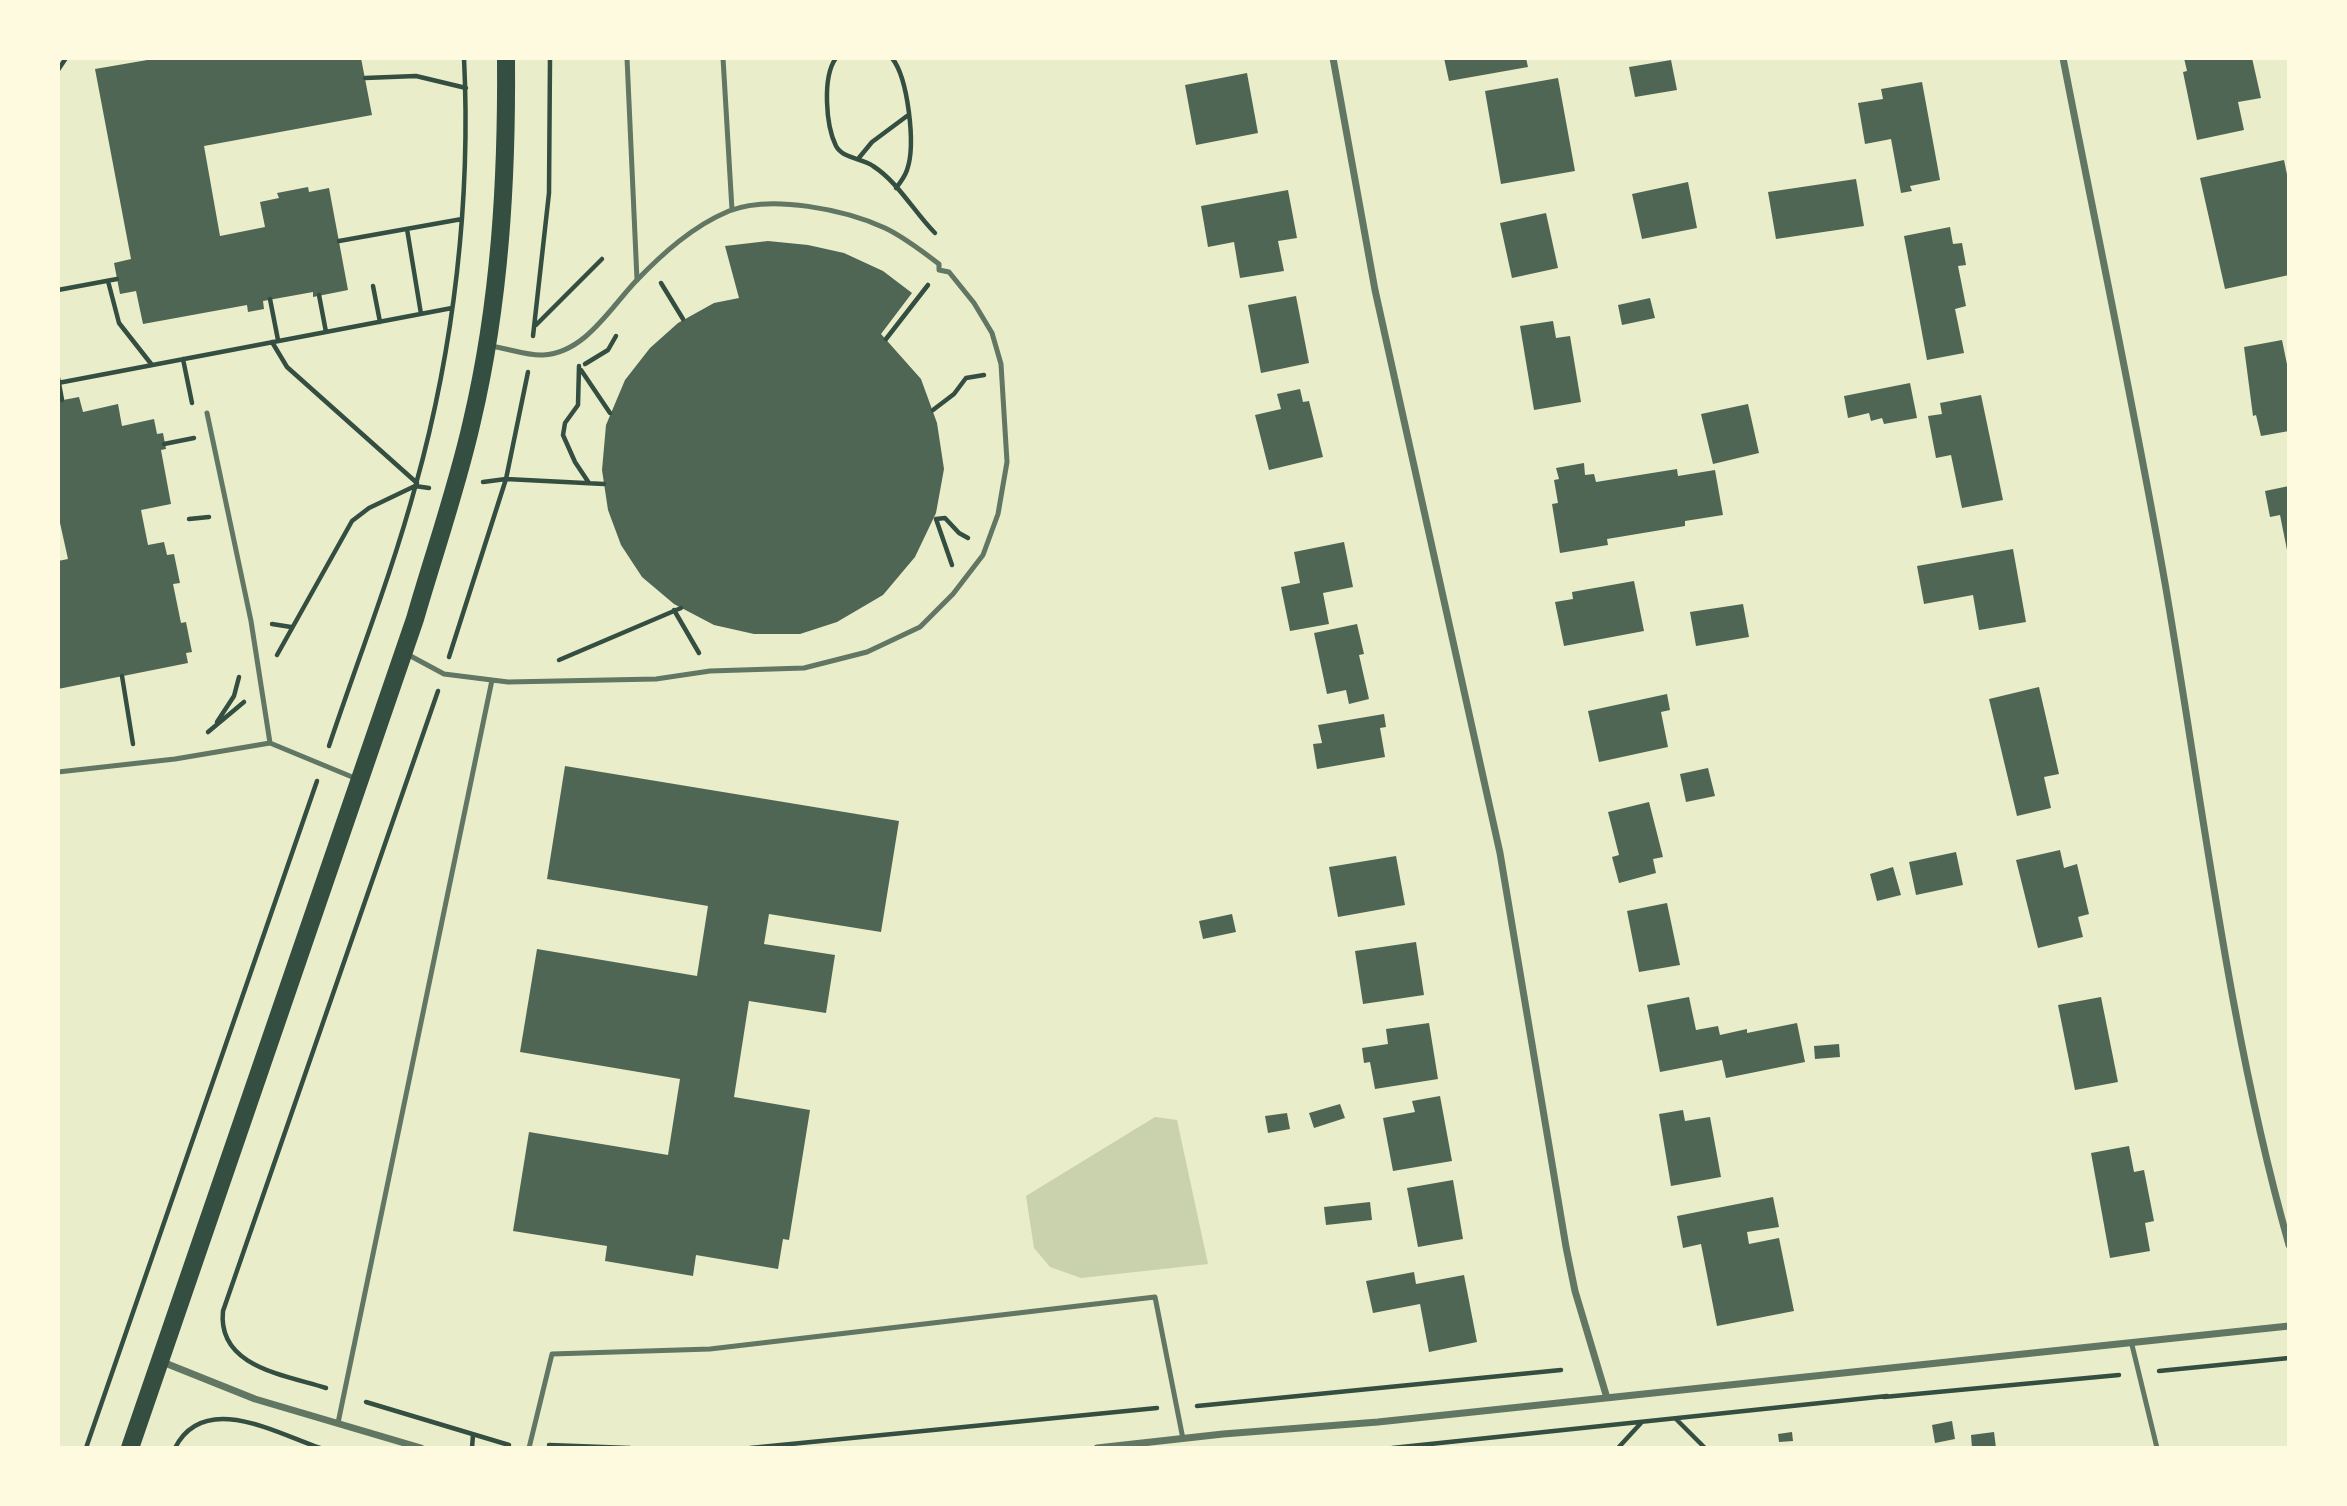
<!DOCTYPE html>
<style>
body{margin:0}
#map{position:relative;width:2347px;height:1506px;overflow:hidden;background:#e9edc9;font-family:Lora,serif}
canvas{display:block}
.frame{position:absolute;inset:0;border:60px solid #fefae0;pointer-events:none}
</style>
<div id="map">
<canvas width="2347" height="1506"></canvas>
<div class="frame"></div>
</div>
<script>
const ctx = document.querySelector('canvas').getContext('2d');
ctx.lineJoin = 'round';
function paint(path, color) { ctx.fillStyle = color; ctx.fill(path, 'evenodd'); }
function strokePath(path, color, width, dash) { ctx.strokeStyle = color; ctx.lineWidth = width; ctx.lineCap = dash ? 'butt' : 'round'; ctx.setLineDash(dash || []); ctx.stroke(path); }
paint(new Path2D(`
 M 1155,1117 L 1177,1120 L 1208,1264 L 1081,1278 L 1050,1267 L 1034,1248 L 1026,1196 Z`), '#cad2ad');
paint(new Path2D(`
 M 159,58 L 361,58 L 372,115 L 204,146 L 220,236 L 265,227 L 260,202 L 279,198 L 277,193 L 308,187 L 309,192 L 329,188 L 348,290 L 313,297 L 313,292 L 263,301 L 264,309 L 248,312 L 247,305 L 143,324 L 136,291 L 120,294 L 114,263 L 131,259 L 95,69 Z
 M 1444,58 L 1526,58 L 1528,67 L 1449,81 Z
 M 2184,58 L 2252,58 L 2261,98 L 2238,102 L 2244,130 L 2197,140 L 2183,72 L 2187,71 Z
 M 1671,60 L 1677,90 L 1635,97 L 1629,67 Z
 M 1247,73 L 1258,133 L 1196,145 L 1185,85 Z
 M 1558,78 L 1575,171 L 1501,184 L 1485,91 Z
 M 1922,82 L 1940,180 L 1910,186 L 1912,191 L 1901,193 L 1891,139 L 1865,144 L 1858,103 L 1883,99 L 1881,89 Z
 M 2284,160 L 2289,184 L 2289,275 L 2225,289 L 2200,178 Z
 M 1856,179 L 1864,226 L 1776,239 L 1768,192 Z
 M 1688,182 L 1697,228 L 1642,239 L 1632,194 Z
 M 1288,190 L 1297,238 L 1278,241 L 1284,271 L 1240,278 L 1234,242 L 1208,247 L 1201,206 Z
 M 1546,213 L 1558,268 L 1512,278 L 1500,223 Z
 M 1950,227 L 1953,244 L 1962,243 L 1966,265 L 1958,266 L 1966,306 L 1955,309 L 1964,353 L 1927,360 L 1904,236 Z
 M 768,241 L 808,245 L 844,253 L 883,271 L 912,293 L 881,334 L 921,379 L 937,423 L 944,469 L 936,513 L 915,557 L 883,595 L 837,622 L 800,634 L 754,634 L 714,625 L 674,604 L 642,577 L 621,545 L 608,510 L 602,470 L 606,425 L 625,380 L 650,348 L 678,323 L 714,303 L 739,298 L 725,246 Z
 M 1296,296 L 1309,363 L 1261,373 L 1248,305 Z
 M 1650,298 L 1655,318 L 1622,325 L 1618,305 Z
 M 1553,321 L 1556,338 L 1570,336 L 1581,402 L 1534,410 L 1520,326 Z
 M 2282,340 L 2289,374 L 2289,431 L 2261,436 L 2256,415 L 2253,416 L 2244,347 Z
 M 1910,383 L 1917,418 L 1884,424 L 1882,418 L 1871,421 L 1869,413 L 1848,418 L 1844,396 Z
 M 1300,389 L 1303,402 L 1309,401 L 1323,457 L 1269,470 L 1255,415 L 1281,409 L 1277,394 Z
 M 1981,395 L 2003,500 L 1962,508 L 1951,455 L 1936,458 L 1928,416 L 1942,414 L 1940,403 Z
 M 79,397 L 83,412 L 118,404 L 122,426 L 154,419 L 157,434 L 163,433 L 166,449 L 161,450 L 171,504 L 141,510 L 148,545 L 164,542 L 167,555 L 174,554 L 180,583 L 173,584 L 181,623 L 186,622 L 192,652 L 186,653 L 188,663 L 58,689 L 58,561 L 68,559 L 58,514 L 58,401 Z
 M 1748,404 L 1759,453 L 1713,464 L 1701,414 Z
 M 1584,463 L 1585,475 L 1594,474 L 1596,482 L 1677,469 L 1678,476 L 1715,470 L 1723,515 L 1685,521 L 1685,526 L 1607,539 L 1608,545 L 1560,553 L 1552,504 L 1558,503 L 1554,480 L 1559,479 L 1556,468 Z
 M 2289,486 L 2289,555 L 2288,555 L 2280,515 L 2270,517 L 2265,491 Z
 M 1344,542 L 1353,587 L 1323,593 L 1329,624 L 1290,631 L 1281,587 L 1300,583 L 1294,552 Z
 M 2013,549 L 2026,622 L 1979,630 L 1973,595 L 1924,604 L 1917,566 Z
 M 1634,581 L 1644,631 L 1564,646 L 1555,602 L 1573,599 L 1572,592 Z
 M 1743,604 L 1749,637 L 1696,646 L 1690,612 Z
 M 1357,624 L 1364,654 L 1359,655 L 1369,699 L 1349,704 L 1346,690 L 1327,694 L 1314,633 Z
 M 2039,687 L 2059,774 L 2044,777 L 2051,808 L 2017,816 L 1989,699 Z
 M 1667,694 L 1670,710 L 1661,712 L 1668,747 L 1599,762 L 1588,711 Z
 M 1384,714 L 1386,727 L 1380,728 L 1385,757 L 1317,769 L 1313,744 L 1322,743 L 1318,725 Z
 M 565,766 L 899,821 L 881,932 L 769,914 L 764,944 L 835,955 L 826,1013 L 749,1001 L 734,1097 L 810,1110 L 789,1240 L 783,1239 L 778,1269 L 696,1255 L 693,1276 L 605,1261 L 607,1246 L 513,1231 L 529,1132 L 668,1155 L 680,1079 L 520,1052 L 537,949 L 697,976 L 708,906 L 547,879 Z
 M 1708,768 L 1715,796 L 1686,802 L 1680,774 Z
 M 1649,802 L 1663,857 L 1653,859 L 1656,873 L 1619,883 L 1612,857 L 1619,855 L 1608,812 Z
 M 2060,850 L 2064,868 L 2077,864 L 2089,914 L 2078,917 L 2083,937 L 2038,948 L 2016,860 Z
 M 1956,852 L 1963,885 L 1916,895 L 1909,862 Z
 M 1396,856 L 1405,905 L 1338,917 L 1329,867 Z
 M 1893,867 L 1901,895 L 1877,901 L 1870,874 Z
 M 1667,903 L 1680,965 L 1639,972 L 1627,911 Z
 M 1232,914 L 1236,932 L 1203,939 L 1199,921 Z
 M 1416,942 L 1424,995 L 1363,1004 L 1355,951 Z
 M 1689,997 L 1696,1030 L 1718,1026 L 1720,1035 L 1747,1029 L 1747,1033 L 1797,1023 L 1805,1062 L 1726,1078 L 1722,1060 L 1660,1072 L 1647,1005 Z
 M 2101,997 L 2118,1082 L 2075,1090 L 2058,1005 Z
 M 1429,1023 L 1438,1079 L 1375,1089 L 1370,1062 L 1364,1063 L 1362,1048 L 1388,1044 L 1386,1029 Z
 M 1839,1044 L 1840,1057 L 1815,1059 L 1814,1046 Z
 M 1440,1096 L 1452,1161 L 1393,1171 L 1383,1118 L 1415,1112 L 1412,1101 Z
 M 1340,1104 L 1345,1118 L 1314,1128 L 1309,1113 Z
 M 1683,1110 L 1685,1121 L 1710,1117 L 1721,1177 L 1671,1186 L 1659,1114 Z
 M 1287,1113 L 1290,1129 L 1268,1133 L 1265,1116 Z
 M 2129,1146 L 2134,1172 L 2144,1170 L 2154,1221 L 2145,1223 L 2150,1251 L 2110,1258 L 2091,1153 Z
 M 1453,1180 L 1463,1239 L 1418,1247 L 1407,1188 Z
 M 1773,1197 L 1779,1227 L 1747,1232 L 1749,1244 L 1779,1238 L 1794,1311 L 1717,1326 L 1701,1244 L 1683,1248 L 1677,1216 Z
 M 1370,1202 L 1372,1220 L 1326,1225 L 1324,1207 Z
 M 1414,1272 L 1416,1284 L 1464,1275 L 1477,1342 L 1429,1352 L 1420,1304 L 1373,1313 L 1366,1281 Z
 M 1952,1421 L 1955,1439 L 1935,1443 L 1932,1425 Z
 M 1792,1432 L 1793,1441 L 1779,1442 L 1778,1434 Z
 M 1994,1432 L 1996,1448 L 1972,1448 L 1971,1435 Z`), '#4f6655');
strokePath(new Path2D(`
 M 836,58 C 822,77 826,126 836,146 C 843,159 862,158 873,166 C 898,182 914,212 935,233
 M 892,58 C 908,78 916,145 907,170 C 905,176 900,183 896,188
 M 58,70 L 66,58
 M 365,78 L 416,76 L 466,88
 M 858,159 L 872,142 L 907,116
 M 407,229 L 421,314
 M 339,241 L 462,219
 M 108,281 L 119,323 L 152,365
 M 661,283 L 683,319
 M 373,286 L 380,322
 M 58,290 L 117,279
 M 319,295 L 326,332
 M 270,299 L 278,340
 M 536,325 L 602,259
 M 533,336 L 549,193 L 550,58
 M 886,339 L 928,285
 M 272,342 L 287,367 L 417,483
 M 183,359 L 192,403
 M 585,364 L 608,350 L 616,336
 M 579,366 L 578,405 L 565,423 L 563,435 L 575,462 L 589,483
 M 581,370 L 610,413
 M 58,378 L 62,400
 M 58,383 L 452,308
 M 933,410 L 954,394 L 966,378 L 984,375
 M 164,444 L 194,438
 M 483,482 L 506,479 L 604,484
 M 189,519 L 209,517
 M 952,565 L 936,519 L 945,518 L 959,533 L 968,538
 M 674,610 L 699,653
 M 272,624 L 291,627
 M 277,655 L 352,521 L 369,508 L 415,486 L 429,488
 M 449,657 L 506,479 L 528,372
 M 559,660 L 681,608
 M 122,676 L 133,744
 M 217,722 L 234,696 L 239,677
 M 208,732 L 244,702
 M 329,746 C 358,659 392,573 416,484 C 454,347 471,200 464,58
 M 2159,1371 L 2289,1358
 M 326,1388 C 285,1375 217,1367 223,1311 L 438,691
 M 1884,1397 L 2119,1375
 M 366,1402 L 509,1445
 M 1197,1406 L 1561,1370
 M 1676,1419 L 1705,1448
 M 549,1445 L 630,1448
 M 86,1448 L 317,781
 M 175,1448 C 204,1391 276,1433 320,1448
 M 472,1448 L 473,1435
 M 750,1448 L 1157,1408
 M 1392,1448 L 1887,1396
 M 1618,1448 L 1641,1423`), '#344e41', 4.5);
strokePath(new Path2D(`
 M 627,58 L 637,280
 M 723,58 L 732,210
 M 207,413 L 251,621 L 270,743
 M 405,653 L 444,674 L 508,682 L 656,679 L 710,671 L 804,668 L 867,652 L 920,627 L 953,594 L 983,555 L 998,514 L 1007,462 L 1001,364 L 992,333 L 974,303 L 949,272 L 939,270 L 939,264 C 922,251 904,237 885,228 C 846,210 771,194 729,211 C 693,226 663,253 636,281 C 611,307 585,353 543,355 C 527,356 507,348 490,346
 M 58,772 L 175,759 L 270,743 L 357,779
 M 2132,1345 L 2157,1448
 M 338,1423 L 492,680
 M 529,1448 L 552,1354 L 710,1349 L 1155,1297 L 1183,1439`), '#617663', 5);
strokePath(new Path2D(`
 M 1333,58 L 1375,290 L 1500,853 L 1566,1247 L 1575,1291 L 1607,1398
 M 2063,58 C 2097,233 2134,407 2165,583 C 2203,804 2228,1029 2289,1245
 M 160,1361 L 255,1399 L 421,1448
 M 1097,1448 L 1223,1434 L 1378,1422 L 2289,1326`), '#617663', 7);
strokePath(new Path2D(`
 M 130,1448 L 415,619 C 434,553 457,488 472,421 C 500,302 507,180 506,58`), '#344e41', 18);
</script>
